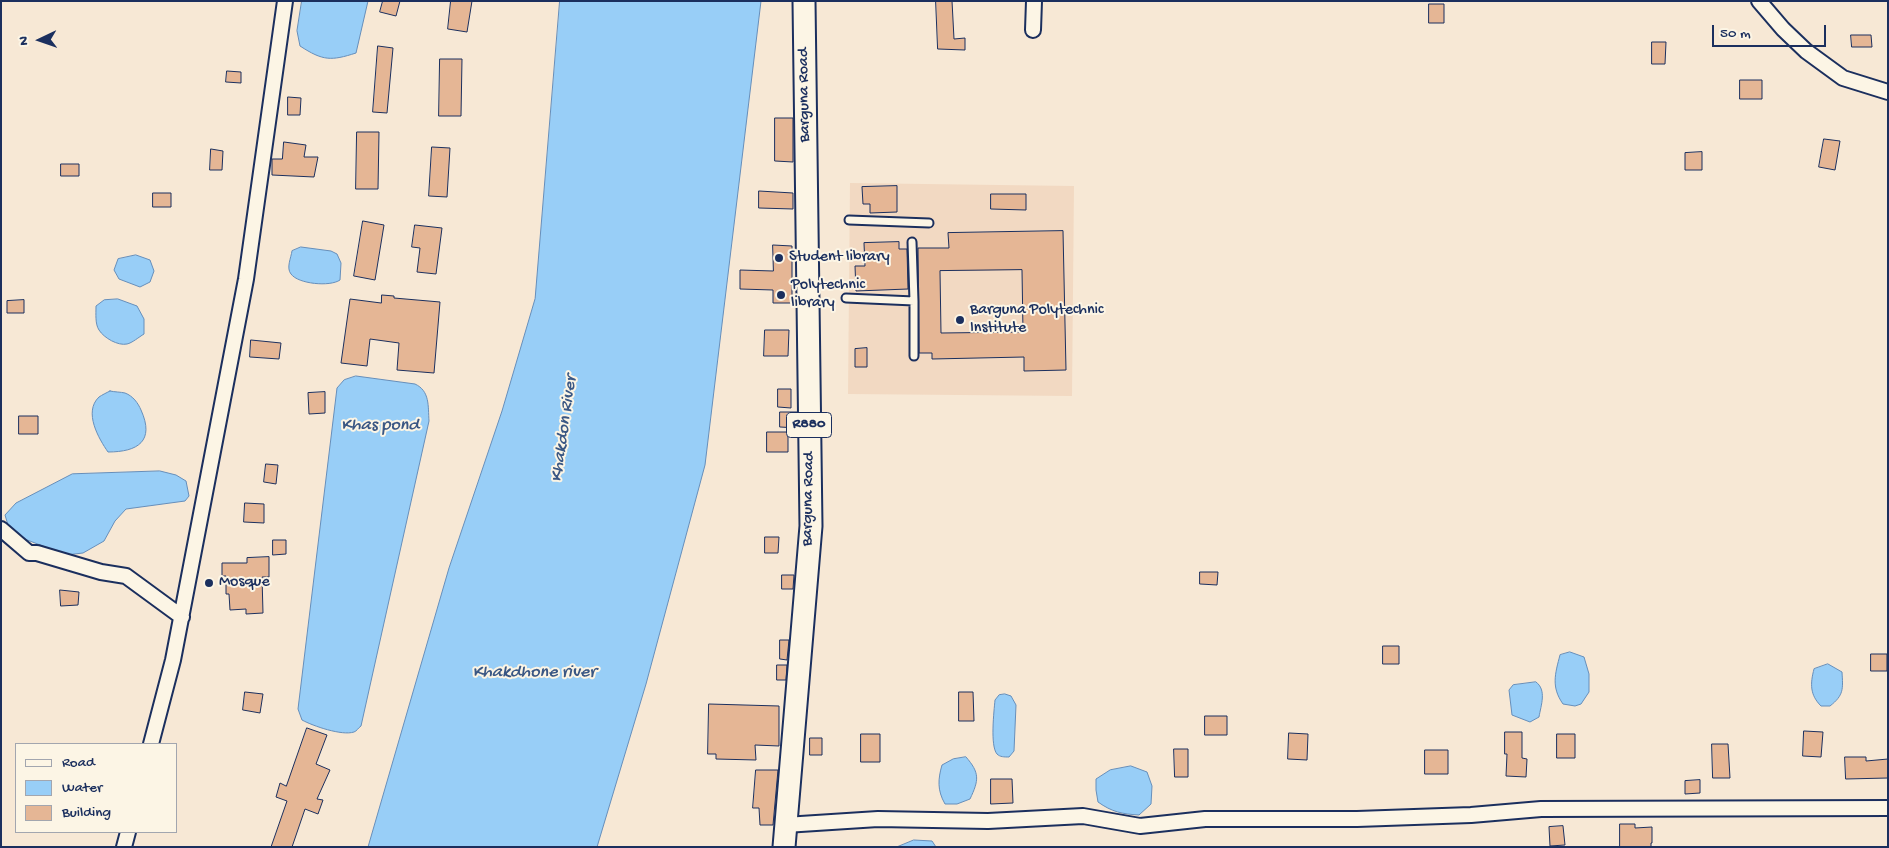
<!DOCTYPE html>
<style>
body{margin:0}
#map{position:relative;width:1889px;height:848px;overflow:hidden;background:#f7e8d5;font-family:"Gochi Hand",sans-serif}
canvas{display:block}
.frame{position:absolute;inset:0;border:2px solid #1b2f5e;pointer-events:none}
.legend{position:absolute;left:15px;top:743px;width:162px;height:90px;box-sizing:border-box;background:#fcf5e5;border:1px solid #a2a6af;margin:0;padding:6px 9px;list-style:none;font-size:15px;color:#1b2f5e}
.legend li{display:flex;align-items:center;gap:10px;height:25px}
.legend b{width:25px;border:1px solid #a2a6af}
.north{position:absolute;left:15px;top:15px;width:50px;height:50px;-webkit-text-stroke:4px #fcf5e5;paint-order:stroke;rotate:267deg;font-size:14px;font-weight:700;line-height:20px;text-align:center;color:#1b2f5e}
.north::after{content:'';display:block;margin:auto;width:18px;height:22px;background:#1b2f5e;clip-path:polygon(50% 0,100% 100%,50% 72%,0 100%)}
.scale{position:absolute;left:1712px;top:25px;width:114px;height:22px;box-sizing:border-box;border:2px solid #1b2f5e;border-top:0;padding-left:6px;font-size:15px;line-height:18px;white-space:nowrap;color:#1b2f5e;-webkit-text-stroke:4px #fcf5e5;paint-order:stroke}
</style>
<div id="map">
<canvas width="1889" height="848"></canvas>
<div class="frame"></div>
<ul class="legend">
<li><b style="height:6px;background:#fcf5e5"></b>Road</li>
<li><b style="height:14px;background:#98cef7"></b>Water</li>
<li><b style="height:14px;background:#e5b695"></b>Building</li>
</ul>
<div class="north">N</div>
<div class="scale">50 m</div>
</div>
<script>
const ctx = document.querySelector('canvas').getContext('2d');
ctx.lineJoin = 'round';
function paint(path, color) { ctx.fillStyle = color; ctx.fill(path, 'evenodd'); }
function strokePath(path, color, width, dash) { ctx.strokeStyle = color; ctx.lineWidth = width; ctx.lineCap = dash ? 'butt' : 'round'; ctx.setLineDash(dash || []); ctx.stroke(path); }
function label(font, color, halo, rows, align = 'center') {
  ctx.font = font + ' "Gochi Hand",sans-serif'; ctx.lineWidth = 4; ctx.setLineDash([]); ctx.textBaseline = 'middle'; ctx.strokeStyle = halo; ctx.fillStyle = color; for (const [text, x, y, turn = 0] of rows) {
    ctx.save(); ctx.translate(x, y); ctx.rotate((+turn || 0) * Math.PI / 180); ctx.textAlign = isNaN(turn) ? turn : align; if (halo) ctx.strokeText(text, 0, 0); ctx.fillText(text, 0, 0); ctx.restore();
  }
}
paint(new Path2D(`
 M 850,183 L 1074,186 L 1072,396 L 848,394 Z`), '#f2d9c2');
const water = new Path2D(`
 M 302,1 L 368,1 L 356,53 C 331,61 323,61 300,46 L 297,31 Z
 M 560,1 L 761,1 L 705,465 L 646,684 L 597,847 L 368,847 L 449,568 L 502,411 L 535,299 Z
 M 301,247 L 331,251 L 337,254 L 341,263 L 340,280 C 330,287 298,284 291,274 C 286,268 291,258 292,251 Z
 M 136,255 L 150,260 L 154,271 L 150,282 L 140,287 L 119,279 L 114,270 L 118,259 Z
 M 118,299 L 137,306 L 144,319 L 144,334 C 139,337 132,343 127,344 C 118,346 104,338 99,330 C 95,324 96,314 96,306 L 104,300 Z
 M 356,376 L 415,384 C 430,391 428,406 429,421 L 361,726 C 358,728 357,731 354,732 C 342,736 313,726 302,720 L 298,709 L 337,388 L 344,380 Z
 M 110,391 C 114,392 121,392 125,393 C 133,396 138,403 141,410 C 155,441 138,452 108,452 C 99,439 83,412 99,397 C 102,395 106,393 110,391 Z
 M 160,471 L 176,475 L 186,481 L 189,496 L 185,501 L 126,509 L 115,521 L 104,541 L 83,553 L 66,555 L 17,536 L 8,525 L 5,515 L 16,503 L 72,474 Z
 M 1570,652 L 1584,657 L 1589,674 L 1589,692 L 1581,704 L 1575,706 L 1563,704 C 1551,687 1555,674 1560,655 Z
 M 1828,664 L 1842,672 C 1843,689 1844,695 1830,706 L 1821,706 C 1810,695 1810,684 1814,669 Z
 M 1536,682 C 1547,690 1541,705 1539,717 L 1530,722 L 1512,715 L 1509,690 L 1513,685 Z
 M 1005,694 L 1011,696 L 1016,705 L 1014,751 L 1009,757 C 1004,757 1000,757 997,754 C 990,746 994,711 995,700 L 999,695 Z
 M 966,757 C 980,773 979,780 970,799 L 957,804 L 945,804 C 937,790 938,779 942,765 L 953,759 Z
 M 1131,766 L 1147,772 L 1152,786 L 1151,804 L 1139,815 C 1122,814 1112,812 1098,802 L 1096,790 L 1096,779 L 1110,770 Z
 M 914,840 L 932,841 L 936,847 L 897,847 Z`);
paint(water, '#98cef7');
strokePath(water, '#668eba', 1);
const building = new Path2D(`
 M 383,1 L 400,1 L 396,16 L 380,12 Z
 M 451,1 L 472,1 L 467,32 L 448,29 Z
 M 936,1 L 952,1 L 954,39 L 965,38 L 965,50 L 938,49 Z
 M 1429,4 L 1444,4 L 1444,23 L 1429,23 Z
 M 1851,35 L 1871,35 L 1872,47 L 1852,47 Z
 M 1652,42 L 1666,42 L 1665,64 L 1652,64 Z
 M 378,46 L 393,48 L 387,113 L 373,112 Z
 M 440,59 L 462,59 L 461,116 L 439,116 Z
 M 227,71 L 241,72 L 241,83 L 226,82 Z
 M 1740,80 L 1762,80 L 1762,99 L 1740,99 Z
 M 288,97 L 301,98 L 300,115 L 288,115 Z
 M 775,118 L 793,118 L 793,162 L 775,161 Z
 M 357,132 L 379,132 L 378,189 L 356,189 Z
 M 1824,139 L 1840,141 L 1835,170 L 1819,167 Z
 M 284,142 L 306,145 L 304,157 L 318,157 L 314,177 L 272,175 L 272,159 L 282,159 Z
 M 432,147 L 450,148 L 447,197 L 429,196 Z
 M 211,149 L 223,151 L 222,170 L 210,170 Z
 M 1702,152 L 1702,170 L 1685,170 L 1685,153 Z
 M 61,164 L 79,164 L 79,176 L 61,176 Z
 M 897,186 L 897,212 L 870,213 L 870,204 L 863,204 L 862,187 Z
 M 759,191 L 793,193 L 793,209 L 759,208 Z
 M 153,193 L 171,193 L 171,207 L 153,207 Z
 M 991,194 L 1026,194 L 1026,210 L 991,209 Z
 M 363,221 L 384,225 L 375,280 L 354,276 Z
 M 415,225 L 442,228 L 436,274 L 417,272 L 420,248 L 412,247 Z
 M 1063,231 L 1066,370 L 1024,371 L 1024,357 L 932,359 L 932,353 L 919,353 L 918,248 L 949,248 L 948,233 ZM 1022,270 L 1023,332 L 941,333 L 940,271 Z
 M 899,242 L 899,249 L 907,249 L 908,289 L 856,291 L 855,266 L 865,266 L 864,243 Z
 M 773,245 L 792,246 L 792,303 L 773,303 L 773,290 L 740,289 L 740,270 L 773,271 Z
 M 382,295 L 394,296 L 394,298 L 440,302 L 434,373 L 397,370 L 399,343 L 370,339 L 367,366 L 341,363 L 350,299 L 381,303 Z
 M 24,300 L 24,313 L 7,313 L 7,301 Z
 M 765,330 L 789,330 L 788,356 L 764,356 Z
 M 251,340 L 281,343 L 279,359 L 250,357 Z
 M 867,348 L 867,367 L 855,367 L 855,349 Z
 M 778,389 L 791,389 L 791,408 L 778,407 Z
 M 325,392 L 325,413 L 309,414 L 308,393 Z
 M 780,412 L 797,412 L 797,428 L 780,427 Z
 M 19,416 L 38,416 L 38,434 L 19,434 Z
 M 767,432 L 788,432 L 788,452 L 767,452 Z
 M 266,464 L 278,465 L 276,484 L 264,482 Z
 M 245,503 L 264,504 L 264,523 L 244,522 Z
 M 765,537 L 779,537 L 778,553 L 765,553 Z
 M 273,540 L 286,540 L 286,554 L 273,555 Z
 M 269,557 L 269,577 L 262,577 L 263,613 L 246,614 L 246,609 L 230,610 L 229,594 L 226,594 L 226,576 L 222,576 L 222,563 L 247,563 L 247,558 Z
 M 1200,572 L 1218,572 L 1217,585 L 1200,584 Z
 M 782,575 L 794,575 L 793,589 L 782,589 Z
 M 60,590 L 79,592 L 78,605 L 61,606 Z
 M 780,640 L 789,640 L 787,660 L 780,659 Z
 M 1383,646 L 1399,646 L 1399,664 L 1383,664 Z
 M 1871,654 L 1887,654 L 1887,671 L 1871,671 Z
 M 777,665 L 787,665 L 786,680 L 777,680 Z
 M 245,692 L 263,694 L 260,713 L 243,710 Z
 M 959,692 L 973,692 L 974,721 L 959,721 Z
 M 709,704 L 779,706 L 779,746 L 755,745 L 756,760 L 716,759 L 716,754 L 708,754 Z
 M 1205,716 L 1227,716 L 1227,735 L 1205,735 Z
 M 307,728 L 327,735 L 316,764 L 330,770 L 317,799 L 323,800 L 318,814 L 305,809 L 292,847 L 271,847 L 287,801 L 276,797 L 280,783 L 286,786 Z
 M 1804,731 L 1823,732 L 1821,757 L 1803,756 Z
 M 1505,732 L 1522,732 L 1522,758 L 1527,759 L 1526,777 L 1506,776 L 1507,754 L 1505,754 Z
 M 1289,733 L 1308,734 L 1307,760 L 1288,759 Z
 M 861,734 L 880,734 L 880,762 L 861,762 Z
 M 1557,734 L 1575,734 L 1575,758 L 1557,758 Z
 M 810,738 L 822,738 L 822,755 L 810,755 Z
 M 1712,744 L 1728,744 L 1730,778 L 1713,778 Z
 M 1174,749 L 1188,749 L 1188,777 L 1175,777 Z
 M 1425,750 L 1448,750 L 1448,774 L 1425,774 Z
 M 1845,757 L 1866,757 L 1866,761 L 1888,759 L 1888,778 L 1846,779 Z
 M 756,770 L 778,770 L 773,825 L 760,825 L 759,808 L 753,808 Z
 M 991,779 L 1012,779 L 1013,803 L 991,804 Z
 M 1700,780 L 1700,793 L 1685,794 L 1685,781 Z
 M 1620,824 L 1635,824 L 1635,828 L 1652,827 L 1652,843 L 1651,843 L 1651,847 L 1620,847 Z
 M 1563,826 L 1565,845 L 1550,846 L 1549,827 Z`);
paint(building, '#e5b695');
strokePath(building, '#1b2f5e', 1);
const lane = new Path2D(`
 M 849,220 L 929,223
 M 912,242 L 914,301
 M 846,298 L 914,301 L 914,356`);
const street = new Path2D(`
 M 1759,1 L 1783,29 L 1806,51 L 1843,78 L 1888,92
 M 1033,30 L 1034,1
 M 1,529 L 29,553 L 37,553 L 101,572 L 126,576 L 182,617
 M 151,744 L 173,660 L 246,279 L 285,1
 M 785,825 L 878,819 L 988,821 L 1083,816 L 1140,826 L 1205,819 L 1357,819 L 1471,815 L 1541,809 L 1888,808
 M 124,847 L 128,832`);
const primary = new Path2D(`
 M 784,847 L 811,526 L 804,1`);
strokePath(lane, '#1b2f5e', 11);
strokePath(street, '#1b2f5e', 18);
strokePath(primary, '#1b2f5e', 25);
strokePath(lane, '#fcf5e5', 7);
strokePath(street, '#fcf5e5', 14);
strokePath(primary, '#fcf5e5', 21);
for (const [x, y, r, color] of [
 [779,258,5,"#1b2f5e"],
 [781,295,5,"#1b2f5e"],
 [960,320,5,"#1b2f5e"],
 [209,583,5,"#1b2f5e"]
]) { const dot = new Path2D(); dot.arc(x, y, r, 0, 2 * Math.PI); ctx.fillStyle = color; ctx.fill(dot); strokePath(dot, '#fcf5e5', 2); }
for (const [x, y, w] of [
 [809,425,45]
]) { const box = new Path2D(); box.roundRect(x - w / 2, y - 12.5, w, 25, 4); ctx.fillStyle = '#fcf5e5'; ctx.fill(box); strokePath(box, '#1b2f5e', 1); }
label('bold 15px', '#1b2f5e', null, [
 ["R880",809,425]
]);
label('16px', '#1b2f5e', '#fcf5e5', [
 ["Barguna Road",805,95,-91],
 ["Barguna Road",809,499,-89]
]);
label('16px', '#1b2f5e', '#fcf5e5', [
 ["Student library",789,258],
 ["Polytechnic",791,286],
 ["library",791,304],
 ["Barguna Polytechnic",970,311],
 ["Institute",970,329],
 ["Mosque",219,583]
], 'left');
label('italic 18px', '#3a5784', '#fcf5e5', [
 ["Khas pond",380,426],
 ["Khakdon River",565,429,-82],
 ["Khakdhone river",534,673]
]);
</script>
